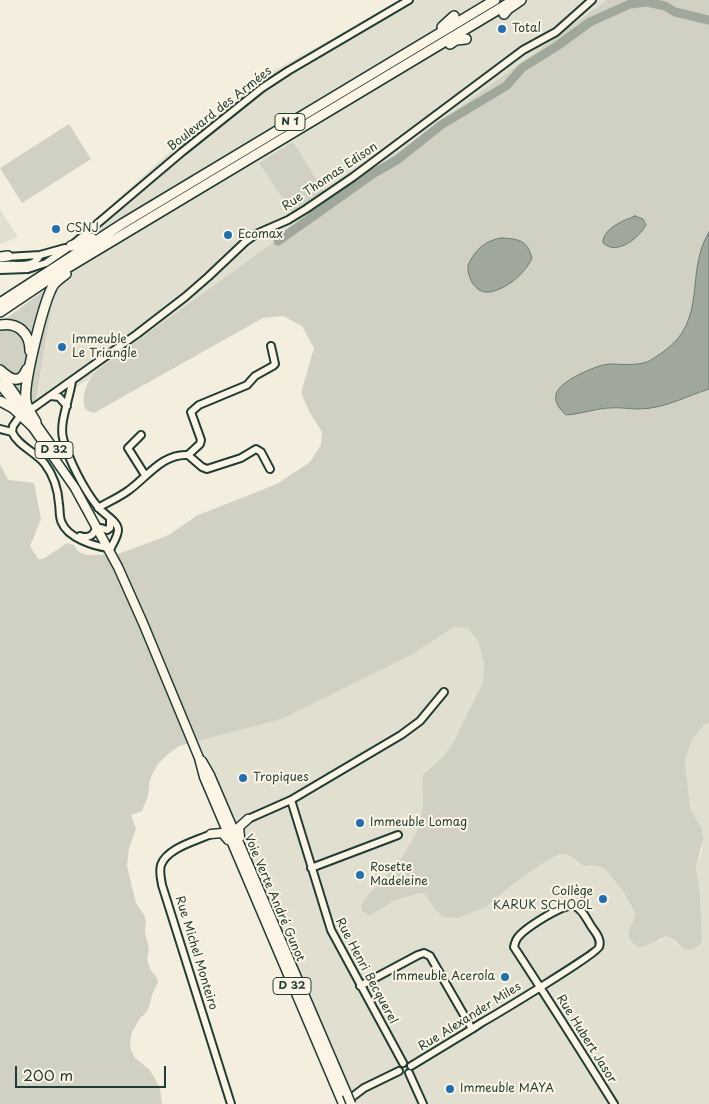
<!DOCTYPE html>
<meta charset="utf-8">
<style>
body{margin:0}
#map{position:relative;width:709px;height:1104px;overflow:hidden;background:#f3eede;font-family:"Playpen Sans",sans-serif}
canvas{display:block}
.scale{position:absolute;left:15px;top:1066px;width:151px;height:22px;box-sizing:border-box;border:2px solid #1f3d34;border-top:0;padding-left:6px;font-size:15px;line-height:18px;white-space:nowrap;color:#1f3d34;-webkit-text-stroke:4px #fcf5e5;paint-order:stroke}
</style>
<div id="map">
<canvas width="709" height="1104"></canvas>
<div class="scale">200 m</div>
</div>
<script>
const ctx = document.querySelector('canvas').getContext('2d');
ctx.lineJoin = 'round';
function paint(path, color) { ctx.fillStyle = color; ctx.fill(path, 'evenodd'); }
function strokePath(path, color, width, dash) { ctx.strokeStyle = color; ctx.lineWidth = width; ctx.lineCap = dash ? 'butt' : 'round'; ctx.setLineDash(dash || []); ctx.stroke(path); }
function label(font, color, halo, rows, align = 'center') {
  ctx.font = font + ' "Playpen Sans",sans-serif'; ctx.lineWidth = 4; ctx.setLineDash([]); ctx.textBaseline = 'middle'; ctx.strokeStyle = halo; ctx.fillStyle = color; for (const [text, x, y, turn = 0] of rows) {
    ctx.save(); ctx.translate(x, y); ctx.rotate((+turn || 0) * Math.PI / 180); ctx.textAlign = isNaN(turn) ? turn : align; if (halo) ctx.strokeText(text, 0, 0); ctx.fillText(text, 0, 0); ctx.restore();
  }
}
paint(new Path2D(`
 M 403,0 L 607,0 L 96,371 L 88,380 L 35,410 L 52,304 L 59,279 L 77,233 L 94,221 L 174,148 L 266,75 Z
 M 0,210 L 18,237 L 0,244 Z
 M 461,626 L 467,628 L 479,640 L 484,664 L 483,682 L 454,741 L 444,756 L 425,771 L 422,782 L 423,793 L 422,811 L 415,838 L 395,867 L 364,900 L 370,915 L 394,901 L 420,893 L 425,894 L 434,908 L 458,918 L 486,907 L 512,885 L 546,861 L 560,854 L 566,854 L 578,863 L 590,867 L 599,866 L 606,870 L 615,880 L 635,913 L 635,917 L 631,925 L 659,941 L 666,936 L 669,937 L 679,946 L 697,881 L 696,868 L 702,851 L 702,829 L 690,808 L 685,761 L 692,740 L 704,725 L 709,723 L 709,1104 L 337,1104 L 188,743 L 282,719 L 412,654 L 454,627 Z`), '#e1dfd0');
paint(new Path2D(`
 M 500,0 L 508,0 L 0,306 L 68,261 Z
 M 607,0 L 709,0 L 709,232 C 696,256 700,279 695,304 C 690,329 671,352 647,362 C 634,366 621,365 608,364 L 595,410 L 607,408 L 639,409 L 654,407 L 672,402 L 709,389 L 709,723 L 704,725 L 692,740 L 685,761 L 690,808 L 702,829 L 703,839 L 696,868 L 700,896 L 702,942 C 685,960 681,941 666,936 L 644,947 L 638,947 C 619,934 635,926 635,913 L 622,890 L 606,870 L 599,866 L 584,866 L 566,854 L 560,854 L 546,861 L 512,885 L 486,907 L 458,918 L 443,917 L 434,908 L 425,894 L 420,893 L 394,901 L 370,915 L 362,911 L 361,906 L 364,900 C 389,870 416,851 422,810 C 424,798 421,786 423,774 L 444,756 L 454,741 L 483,682 L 484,664 L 478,640 L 467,628 L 454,627 L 413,654 L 282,719 L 179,746 L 167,755 L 158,764 L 150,779 L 148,796 L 142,811 L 131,815 L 136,829 L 129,848 L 127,866 L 136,903 L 144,915 L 146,922 L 145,932 L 149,949 L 147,958 L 150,969 L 157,978 L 158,982 L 152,995 L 149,1007 L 146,1013 L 140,1018 L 132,1032 L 130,1042 L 131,1050 L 135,1058 L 150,1070 L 160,1088 L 162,1104 L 0,1104 L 0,464 L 8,480 L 34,483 L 41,519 L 30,546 L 38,559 L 43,559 L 67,543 L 74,545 C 81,559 91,554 105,555 L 108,558 L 169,535 L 196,516 L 277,484 L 310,462 L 321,445 L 322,432 L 310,413 L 301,393 L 314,348 L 302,326 L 283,316 L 263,318 L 94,413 L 86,410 C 80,397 87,381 96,371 ZM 635,216 L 645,221 L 646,225 C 639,239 622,251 606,246 L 608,232 L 628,218 Z
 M 69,124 L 91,159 L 22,203 L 0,168 Z
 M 293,142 L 324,192 L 293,214 L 259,163 Z
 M 59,279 L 52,304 L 33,418 L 0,385 L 0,323 Z`), '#d0d1c2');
const water = new Path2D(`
 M 635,216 L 643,219 L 646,225 C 639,238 617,256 603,243 C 602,229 624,220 635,216 Z
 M 709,232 L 709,389 C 687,396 663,409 639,409 C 629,409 619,407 608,408 C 594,409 581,414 566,415 C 544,395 561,384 580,374 C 589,370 599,365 609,364 C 622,364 634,366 647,362 C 652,360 658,355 663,352 C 709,320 684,273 709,232 Z
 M 502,238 C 519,239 527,240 532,258 C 526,272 509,287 494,291 C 477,297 467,279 468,265 C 475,250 485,240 502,238 Z`);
paint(water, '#a0a89b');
strokePath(water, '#6c7d72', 1);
strokePath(new Path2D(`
 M 278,241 L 374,173 L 397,160 L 441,125 L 506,86 L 522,68 L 557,46 L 590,22 L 630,4 L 647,2 L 665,6 L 675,12 L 709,20`), '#a0a89b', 9);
const minor = new Path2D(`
 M 6,257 L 40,255 L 65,248
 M 0,265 C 12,263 34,270 40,255
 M 0,270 L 28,269 L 46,263 L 71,246 L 182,152 L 262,88 L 288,71 L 409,0
 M 72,381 C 70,398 59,422 63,438 C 68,459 84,490 98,507 C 103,514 118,521 118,530 C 118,536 113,543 111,548
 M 51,396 L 59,397 L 67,406
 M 33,408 L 137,334 L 185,297 L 208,277 L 245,242 L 256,234 L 288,220 L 306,209 L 353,177 L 523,50 L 556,32 L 592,0
 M 0,429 L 12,432
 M 12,432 C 18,446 36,452 45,464 C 54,476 58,489 59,504 C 60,510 59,518 62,523 C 68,538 94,546 108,548
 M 12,432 L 13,426 L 18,419
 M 141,435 L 128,448 L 145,475
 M 188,455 L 202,467 L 207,469 L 241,458 L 256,449 L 261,452 L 270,469
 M 98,508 C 108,502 120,497 129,490 C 147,477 163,453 188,455 L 200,444 L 201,440 L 191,412 L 199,405 L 247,385 L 255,376 L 273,366 L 275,364 L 271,346
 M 101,528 L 107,530 L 110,528 L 110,519
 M 80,536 C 89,539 95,535 96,526
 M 291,800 L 331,930 L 403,1063
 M 248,819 L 291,800 L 401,735 L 420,721 L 444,692
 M 211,834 C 196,841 167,848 161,865 C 159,872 161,878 162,885 L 231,1104
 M 311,868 L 398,835
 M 360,986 L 418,955 L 424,953 L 430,956 L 472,1029
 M 411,1066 L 472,1029 L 481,1023 C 495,1015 597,954 599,947 C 602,939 595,932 591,926 C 587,920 582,908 574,906 C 565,902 526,928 519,936 C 516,939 515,942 514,947 C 548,999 581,1051 614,1104
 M 409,1073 L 423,1104
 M 347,1101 L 364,1088 L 399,1071`);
const major = new Path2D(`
 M 0,373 L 51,445
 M 0,385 L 21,411
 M 29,422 L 75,488 L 118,567 L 143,623 L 199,758 L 204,777 L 343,1104
 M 202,761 L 210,775 L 347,1094
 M 211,834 L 222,833 L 228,840
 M 240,837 L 239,827 L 248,819`);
const highway = new Path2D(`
 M 504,14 L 508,9 L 521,0
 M 442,27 L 454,16
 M 450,44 L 456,40 L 466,39
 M 71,246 L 92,238
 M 0,257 L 8,256
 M 0,303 L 122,224 L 495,0
 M 0,312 L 52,277 L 514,0
 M 0,325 C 18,322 30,333 30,351
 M 0,370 C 11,380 20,385 27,369
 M 0,401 L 13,408 L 32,426
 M 36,422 C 32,415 27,409 26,401 C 23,384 44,299 54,284 C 58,280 62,277 66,274`);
strokePath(minor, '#1f3d34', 10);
strokePath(major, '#1f3d34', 11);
strokePath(highway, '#1f3d34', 12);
strokePath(minor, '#fcf5e5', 6);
strokePath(major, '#fcf5e5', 8);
strokePath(highway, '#fcf5e5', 9);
const majorBridge = new Path2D(`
 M 347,1094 L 351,1104`);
strokePath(majorBridge, '#1f3d34', 11, []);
strokePath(majorBridge, '#fcf5e5', 8);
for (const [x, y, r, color] of [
 [502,29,5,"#1f6fb2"],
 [56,229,5,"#1f6fb2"],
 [228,235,5,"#1f6fb2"],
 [62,347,5,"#1f6fb2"],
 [243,778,5,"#1f6fb2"],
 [360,823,5,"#1f6fb2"],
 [360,875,5,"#1f6fb2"],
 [603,899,5,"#1f6fb2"],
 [505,977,5,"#1f6fb2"],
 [450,1089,5,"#1f6fb2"]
]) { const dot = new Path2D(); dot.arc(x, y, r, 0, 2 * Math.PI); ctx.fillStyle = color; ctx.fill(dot); strokePath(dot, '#fcf5e5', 2); }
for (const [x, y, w] of [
 [290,122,30],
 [54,450,38],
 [292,986,38]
]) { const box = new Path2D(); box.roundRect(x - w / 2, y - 8.5, w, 17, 4); ctx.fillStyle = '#fcf5e5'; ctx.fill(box); strokePath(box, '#1f3d34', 1); }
label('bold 11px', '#1f3d34', null, [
 ["N 1",290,122],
 ["D 32",54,450],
 ["D 32",292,986]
]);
label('12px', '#1f3d34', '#fcf5e5', [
 ["Total",512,29],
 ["CSNJ",66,229],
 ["Ecomax",238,235],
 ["Immeuble",72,340],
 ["Le Triangle",72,354],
 ["Tropiques",253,778],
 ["Immeuble Lomag",370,823],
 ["Rosette",370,868],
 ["Madeleine",370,882],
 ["Collège",593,892,"right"],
 ["KARUK SCHOOL",593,906,"right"],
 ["Immeuble Acerola",495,977,"right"],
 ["Immeuble MAYA",460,1089]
], 'left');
label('12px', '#1f3d34', '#fcf5e5', [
 ["Boulevard des Armées",220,109,-38],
 ["Rue Thomas Edison",330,177,-34],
 ["Voie Verte André Gunot",274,898,67],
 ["Rue Michel Monteiro",196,953,73],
 ["Rue Henri Becquerel",366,971,62],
 ["Rue Alexander Miles",470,1017,-32],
 ["Rue Hubert Jasor",586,1039,58]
]);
</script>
